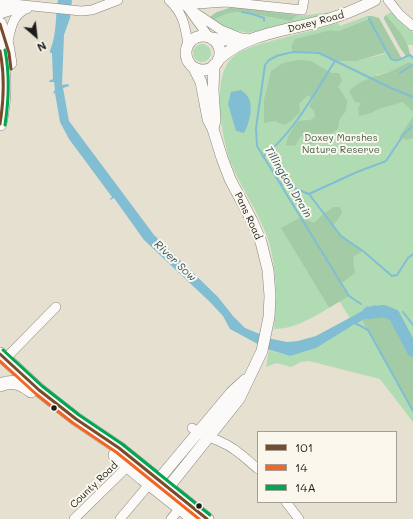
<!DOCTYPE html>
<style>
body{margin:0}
#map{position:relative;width:413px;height:519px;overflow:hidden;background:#e6e0d0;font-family:Mali,sans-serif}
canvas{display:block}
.legend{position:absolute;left:257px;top:431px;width:140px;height:72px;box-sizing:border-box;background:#fbf7ec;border:1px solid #a29f99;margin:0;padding:5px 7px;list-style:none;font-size:12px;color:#1c1c1c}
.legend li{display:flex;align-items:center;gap:8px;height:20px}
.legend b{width:20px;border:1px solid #a29f99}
.north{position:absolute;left:16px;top:16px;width:40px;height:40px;-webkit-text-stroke:3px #fbf7ec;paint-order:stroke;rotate:152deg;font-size:11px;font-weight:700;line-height:16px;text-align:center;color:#1c1c1c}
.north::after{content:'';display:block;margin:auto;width:14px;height:18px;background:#1c1c1c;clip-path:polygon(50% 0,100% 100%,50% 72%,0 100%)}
</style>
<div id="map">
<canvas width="413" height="519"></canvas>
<ul class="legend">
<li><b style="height:5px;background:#7a4b2a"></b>101</li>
<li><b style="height:5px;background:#f26522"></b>14</li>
<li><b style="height:5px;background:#00a651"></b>14A</li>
</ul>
<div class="north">N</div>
</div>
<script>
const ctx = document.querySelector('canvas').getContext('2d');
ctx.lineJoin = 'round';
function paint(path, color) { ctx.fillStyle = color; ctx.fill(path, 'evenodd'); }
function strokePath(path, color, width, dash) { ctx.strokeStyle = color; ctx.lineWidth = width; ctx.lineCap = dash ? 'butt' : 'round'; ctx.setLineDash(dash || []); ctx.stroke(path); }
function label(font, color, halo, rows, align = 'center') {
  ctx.font = font + ' Mali,sans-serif'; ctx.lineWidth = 4; ctx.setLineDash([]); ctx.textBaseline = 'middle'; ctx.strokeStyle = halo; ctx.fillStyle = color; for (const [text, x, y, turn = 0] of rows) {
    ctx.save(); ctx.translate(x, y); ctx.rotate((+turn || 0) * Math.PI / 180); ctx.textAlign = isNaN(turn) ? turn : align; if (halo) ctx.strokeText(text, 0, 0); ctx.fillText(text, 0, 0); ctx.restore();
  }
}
paint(new Path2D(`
 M 242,12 L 291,21 L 297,15 C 310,16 322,12 336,12 L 248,33 L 224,28 L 212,20 L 229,13 Z
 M 391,12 L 406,27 L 413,32 L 413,45 L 408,45 L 397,28 L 386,15 Z
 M 367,16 L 369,19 L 338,31 L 331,30 L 293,52 L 319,53 L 336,61 L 357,61 L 384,54 L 386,49 L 399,60 L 410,55 L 413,58 L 413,64 L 409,62 L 389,72 L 376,75 L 413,97 L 413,422 L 380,379 L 309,361 L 301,362 L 291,367 L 276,363 L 266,367 L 269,350 L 290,356 L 354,325 L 340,302 L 301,217 L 282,229 L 329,308 C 312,318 294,329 274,329 C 277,298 277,272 269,242 C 260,214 242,190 231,163 C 222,139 211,77 232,58 C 245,46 269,42 286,37 C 303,33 321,28 338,23 L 340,26 Z
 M193 53a9 9 0 1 1 18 0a9 9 0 1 1-18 0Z`), '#b1dcb3');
paint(new Path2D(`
 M 232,7 L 297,15 L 291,21 L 242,12 L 229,13 L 212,20 L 210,18 L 211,16 L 217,12 Z
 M 386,15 C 396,27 409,40 410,55 L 406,56 L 400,48 L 384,19 L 384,17 Z
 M 367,16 L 372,16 L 379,18 L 402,59 L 394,61 L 391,59 L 386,50 L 384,53 L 357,61 L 336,61 L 319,53 L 293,52 L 291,46 L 295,39 L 331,30 L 338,31 L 369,19 Z
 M 298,60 L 311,61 L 331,73 L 339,73 L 342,80 L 338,87 L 342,92 L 347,101 L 346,111 L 339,120 L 338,129 L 316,143 L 307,145 L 306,138 L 301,136 L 295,146 L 286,145 C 288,135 292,129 298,121 L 310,120 L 315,117 L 314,111 L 309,106 L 313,99 L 308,95 L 299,104 L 300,112 L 290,122 L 284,125 L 275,121 L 264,123 L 264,100 L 271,71 L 283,63 Z
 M 409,62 L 413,64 L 413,112 L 403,102 L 378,109 L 371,113 L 359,116 L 358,108 L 361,103 L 355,102 L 349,91 C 362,79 373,77 389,72 C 396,69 402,65 409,62 Z
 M 413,117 L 413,138 L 407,140 L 399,137 Z
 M 334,207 L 340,207 L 342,213 L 333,226 L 341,236 L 363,251 L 353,257 L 355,273 L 342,283 L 349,296 L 329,308 L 281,228 L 301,217 L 314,223 L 323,214 Z
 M 384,311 L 394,315 L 413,351 L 413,411 L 362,320 C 371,316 376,317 384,311 Z`), '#a3cba6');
paint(new Path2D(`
 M 58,0 L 72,0 L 70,18 L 64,35 L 62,85 L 68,84 L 69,86 L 63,88 L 69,121 L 154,235 L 218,297 L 233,316 L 245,328 L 272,339 L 287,342 L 298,341 L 316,336 L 366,309 L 366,306 L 369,307 L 375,305 L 384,311 L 377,317 L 368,317 L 357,323 L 358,325 L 357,326 L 355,324 L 316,348 L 290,356 L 267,349 L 230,329 L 223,316 L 210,302 L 144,240 L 114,198 L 110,200 L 110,199 L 112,197 L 69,139 L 60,122 L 55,93 L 53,94 L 55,89 L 54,82 L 49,82 L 49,81 L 53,79 L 52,53 L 50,53 L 50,51 C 57,33 55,19 58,0 Z
 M 241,90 C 243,92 247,94 248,97 C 254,106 249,125 244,133 L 236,131 L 228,104 L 231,92 Z`), '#81bed3');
strokePath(new Path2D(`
 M 242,12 L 252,14 L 264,18 L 264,21
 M 369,19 L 391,59 C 398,63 403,57 410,55 L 413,58
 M 276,56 L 293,52 L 319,53 L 391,88 L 413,97
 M 277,56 L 269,60 L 265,65 L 256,128 L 257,146 L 349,296 L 361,304
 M 400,73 L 412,65
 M 263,157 C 294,132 314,94 335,61
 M 279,182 L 309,194 L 357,172 L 386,161 L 404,134 L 413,126
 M 309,194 L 341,236 L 363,251 L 392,276 L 397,275 L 408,258 L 413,254
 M 403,312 L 413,325
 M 357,324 L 368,330 L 413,411`), '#81bed3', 2);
strokePath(new Path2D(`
 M 368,313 L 384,311 L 394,315 L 413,351`), '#81bed3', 12);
const minor = new Path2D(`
 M 169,0 C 183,13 185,25 188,44
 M 178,0 L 188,8 L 208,36
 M 388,0 L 400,15 L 413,26
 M 0,2 L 4,3 L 81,11 L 92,10 L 118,0
 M 184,4 L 197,4 L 226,2 L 302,10 L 304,0
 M 188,8 L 221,30 L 243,39
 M 0,14 L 13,10 L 27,9
 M 7,45 C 11,31 11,17 24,10
 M 5,359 L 56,307
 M 192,428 C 202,436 212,437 223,443 C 236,448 247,460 258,469
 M 286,502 L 299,519
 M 74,519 L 128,466
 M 120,519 L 146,488 L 151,485
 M 171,519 L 180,508`);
const major = new Path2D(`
 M186 53a17 17 0 1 1 34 0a17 17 0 1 1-34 0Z
 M 211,38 L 225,40 L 246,39
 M 218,60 C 247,32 292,30 329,19 C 346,14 360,8 375,0
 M 214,125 L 215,120 L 213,90 L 214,65
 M 152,485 L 159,479 L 231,393 L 245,380
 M 163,494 L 239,399 L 262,351 L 269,317 L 270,296 L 268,270 L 261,242 L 252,221 L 230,179 L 222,158 L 213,129 L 208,119 L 201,82 L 194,68`);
const highway = new Path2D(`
 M 0,7 L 0,12
 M 0,24 L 7,45 L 10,63
 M 0,51 C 6,77 5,98 0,124
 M 0,354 L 39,390 L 76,419 L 119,448 L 207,519
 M 0,385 C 13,380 21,383 31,391
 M 115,455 L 142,478 L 194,519`);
strokePath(minor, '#87847c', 10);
strokePath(major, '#87847c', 12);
strokePath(highway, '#87847c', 14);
strokePath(minor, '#fbfaf8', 9);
strokePath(major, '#fbfaf8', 11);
strokePath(highway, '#fbfaf8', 13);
strokePath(new Path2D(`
 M 0,24 L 9,53 L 11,69
 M 0,51 C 5,76 4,99 0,124
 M 0,354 L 39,390 L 76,419 L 119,448 L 207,519`), '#7a4b2a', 3);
strokePath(new Path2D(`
 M 0,361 L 36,394 L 73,423 L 116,452 L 199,519`), '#f26522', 3);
strokePath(new Path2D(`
 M 5,50 C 10,75 9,99 5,125
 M 3,350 L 42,386 L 79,415 L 122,444 L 210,515`), '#00a651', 3);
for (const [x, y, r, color] of [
 [54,408,3.5,"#1c1c1c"],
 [199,506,3.5,"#1c1c1c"]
]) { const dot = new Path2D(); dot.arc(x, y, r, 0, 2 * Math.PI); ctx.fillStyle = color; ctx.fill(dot); strokePath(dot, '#fbf7ec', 1.5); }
label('10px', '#1c1c1c', '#fbf7ec', [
 ["Doxey Road",316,22,-15],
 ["Pans Road",248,216,65],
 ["County Road",94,485,-44]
]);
label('10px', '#415e48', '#fbf7ec', [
 ["Doxey Marshes",341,138],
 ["Nature Reserve",341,150]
]);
label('italic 11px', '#335766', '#fbf7ec', [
 ["Tillington Drain",288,182,59],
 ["River Sow",175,261,44]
]);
</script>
